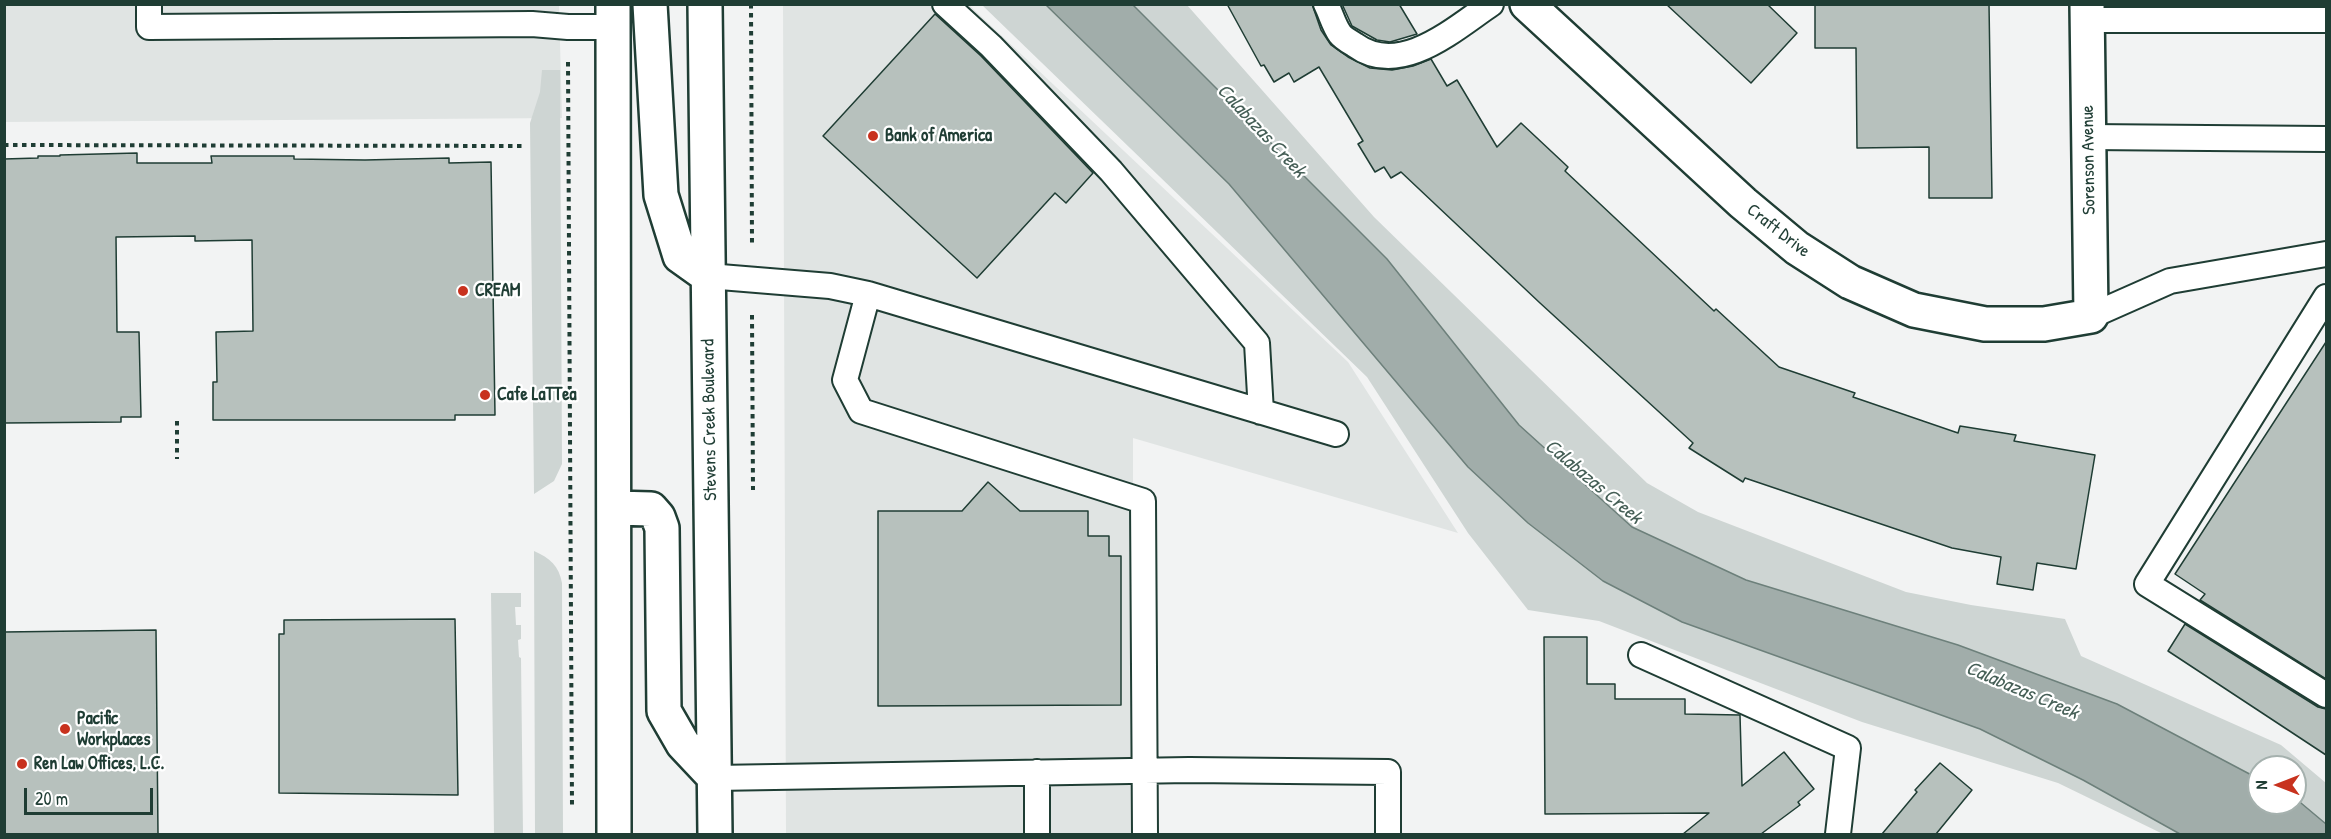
<!DOCTYPE html>
<style>
body{margin:0}
#map{position:relative;width:2331px;height:839px;overflow:hidden;background:#f2f3f3;font-family:"Patrick Hand",sans-serif}
canvas{display:block}
.frame{position:absolute;inset:0;border:6px solid #1f3d34;pointer-events:none}
.north{position:absolute;left:2247px;top:755px;width:60px;height:60px;box-sizing:border-box;background:#fff;border:2px solid #a5b1ae;border-radius:50%;rotate:270deg;font-size:16px;font-weight:700;line-height:24px;text-align:center;color:#1f3d34}
.north::after{content:'';display:block;margin:auto;width:21px;height:27px;background:#c8321e;clip-path:polygon(50% 0,100% 100%,50% 72%,0 100%)}
.scale{position:absolute;left:24px;top:788px;width:129px;height:27px;box-sizing:border-box;border:3px solid #1f3d34;border-top:0;padding-left:8px;font-size:18px;line-height:21px;white-space:nowrap;color:#1f3d34;-webkit-text-stroke:4px #fff;paint-order:stroke}
</style>
<div id="map">
<canvas width="2331" height="839"></canvas>
<div class="frame"></div>
<div class="north">N</div>
<div class="scale">20 m</div>
</div>
<script>
const ctx = document.querySelector('canvas').getContext('2d');
ctx.lineJoin = 'round';
function paint(path, color) { ctx.fillStyle = color; ctx.fill(path, 'evenodd'); }
function strokePath(path, color, width, dash) { ctx.strokeStyle = color; ctx.lineWidth = width; ctx.lineCap = dash ? 'butt' : 'round'; ctx.setLineDash(dash || []); ctx.stroke(path); }
function label(font, color, halo, rows, align = 'center') {
  ctx.font = font + ' "Patrick Hand",sans-serif'; ctx.lineWidth = 4.5; ctx.setLineDash([]); ctx.textBaseline = 'middle'; ctx.strokeStyle = halo; ctx.fillStyle = color; for (const [text, x, y, turn = 0] of rows) {
    ctx.save(); ctx.translate(x, y); ctx.rotate((+turn || 0) * Math.PI / 180); ctx.textAlign = isNaN(turn) ? turn : align; if (halo) ctx.strokeText(text, 0, 0); ctx.fillText(text, 0, 0); ctx.restore();
  }
}
paint(new Path2D(`
 M 4,5 L 559,5 L 562,118 L 5,122 Z
 M 783,5 L 969,5 L 1348,362 L 1458,533 L 1133,438 L 1133,834 L 786,834 Z`), '#e0e4e3');
paint(new Path2D(`
 M 982,5 L 1187,5 L 1374,217 L 1647,483 L 1698,512 L 1906,592 L 1971,605 L 2065,619 L 2081,656 L 2281,745 L 2326,783 L 2326,834 L 2163,834 L 2058,783 L 1862,722 L 1599,621 L 1528,610 L 1468,533 L 1367,377 ZM 2259,767 L 2295,767 L 2295,803 L 2259,803 Z
 M 542,70 L 560,70 L 562,464 L 554,481 L 534,494 L 530,123 L 540,92 Z
 M 534,551 C 550,558 559,566 562,583 L 563,834 L 535,834 Z
 M 491,593 L 521,593 L 521,607 L 515,607 L 516,625 L 521,625 L 521,639 L 518,640 L 519,657 L 521,658 L 523,834 L 494,834 Z`), '#ced5d3');
const water = new Path2D(`
 M 1046,5 L 1133,5 L 1387,259 L 1519,425 L 1632,527 L 1746,580 L 1958,645 L 2117,704 L 2259,779 L 2259,803 L 2295,803 L 2295,798 L 2326,824 L 2326,834 L 2180,834 L 2083,780 L 1980,729 L 1682,622 L 1603,581 L 1528,523 L 1468,467 L 1229,184 Z`);
paint(water, '#a1adaa');
strokePath(water, '#6d807b', 1.5);
const building = new Path2D(`
 M 1227,4 L 1312,4 L 1321,30 L 1331,45 L 1348,57 L 1370,68 L 1392,70 L 1413,66 L 1431,59 L 1447,86 L 1457,80 L 1497,147 L 1521,123 L 1568,167 L 1565,171 L 1714,311 L 1716,309 L 1779,367 L 1855,393 L 1853,397 L 1958,433 L 1960,426 L 2016,435 L 2014,441 L 2095,455 L 2076,569 L 2037,563 L 2033,590 L 1997,584 L 2001,557 L 1952,548 L 1745,478 L 1743,482 L 1689,448 L 1693,443 L 1540,303 L 1401,172 L 1391,178 L 1384,167 L 1375,172 L 1358,144 L 1363,141 L 1319,67 L 1294,82 L 1289,73 L 1274,82 L 1264,65 L 1261,66 Z
 M 1342,4 L 1399,4 L 1417,34 L 1390,42 L 1377,40 L 1352,26 Z
 M 1666,4 L 1767,4 L 1797,33 L 1751,83 Z
 M 1815,4 L 1989,4 L 1992,198 L 1929,198 L 1929,147 L 1857,148 L 1856,48 L 1815,48 Z
 M 935,14 L 981,56 L 1093,173 L 1066,203 L 1055,193 L 977,278 L 823,136 Z
 M 137,153 L 137,163 L 212,163 L 211,156 L 294,156 L 294,159 L 365,160 L 449,158 L 449,163 L 491,162 L 495,415 L 455,415 L 455,420 L 213,420 L 213,382 L 217,382 L 216,332 L 253,331 L 252,240 L 195,241 L 195,236 L 116,237 L 117,332 L 139,332 L 141,417 L 121,417 L 121,422 L 4,423 L 4,159 L 38,158 L 38,156 L 60,156 L 60,155 Z
 M 2326,342 L 2326,679 L 2200,600 L 2205,594 L 2175,574 Z
 M 988,482 L 1020,511 L 1088,511 L 1088,536 L 1109,536 L 1109,556 L 1121,556 L 1121,705 L 878,706 L 878,511 L 962,511 Z
 M 455,619 L 458,795 L 279,793 L 279,634 L 284,634 L 284,620 Z
 M 2185,624 L 2318,707 L 2326,709 L 2326,755 L 2168,651 Z
 M 156,630 L 158,834 L 4,834 L 4,632 Z
 M 1544,637 L 1587,637 L 1587,684 L 1615,684 L 1615,699 L 1685,699 L 1685,714 L 1740,715 L 1742,786 L 1784,752 L 1814,789 L 1798,802 L 1800,805 L 1761,834 L 1683,834 L 1709,813 L 1545,814 Z
 M 1940,763 L 1972,790 L 1936,834 L 1882,834 L 1917,792 L 1915,790 Z`);
paint(building, '#b7c1bd');
strokePath(building, '#1f3d34', 1.5);
const lane = new Path2D(`
 M 149,4 L 149,27 L 532,24 L 568,27 L 613,27
 M 945,4 L 991,46 L 1111,171 L 1257,343 L 1261,412
 M 1326,4 C 1331,14 1334,26 1340,34 C 1343,38 1350,42 1355,45 C 1400,78 1454,29 1491,4
 M 2087,20 L 2326,20
 M 2089,137 L 2326,139
 M 708,276 L 830,286 L 868,294 L 1336,434
 M 868,294 L 845,380 L 861,411 L 1143,501 L 1145,834
 M 2326,297 L 2147,584 L 2326,695
 M 2091,316 L 2170,281 L 2326,254
 M 1641,655 L 1848,748 L 1838,834
 M 1037,772 L 1037,834
 M 715,778 L 1189,770 L 1388,772 L 1388,834`);
const street = new Path2D(`
 M 1527,4 L 1743,203 L 1797,248 L 1850,282 L 1914,310 L 1985,324 L 2044,324 L 2091,316 L 2087,4`);
const primary = new Path2D(`
 M 613,4 L 614,834
 M 650,4 L 661,195 L 680,256 L 708,276
 M 705,4 L 715,834
 M 615,508 L 651,509 L 658,517 L 662,528 L 664,711 L 683,744 L 715,778`);
strokePath(lane, '#1f3d34', 28);
strokePath(street, '#1f3d34', 38);
strokePath(primary, '#1f3d34', 38);
strokePath(new Path2D(`
 M 751,4 L 752,244
 M 568,62 L 572,805
 M 4,145 L 524,146
 M 752,315 L 753,490
 M 177,421 L 177,459`), '#1f3d34', 4, [4.5, 4.5]);
strokePath(lane, '#fff', 24);
strokePath(street, '#fff', 33);
strokePath(primary, '#fff', 33);
for (const [x, y, r, color] of [
 [873,136,6,"#c8321e"],
 [463,291,6,"#c8321e"],
 [485,395,6,"#c8321e"],
 [65,729,6,"#c8321e"],
 [22,764,6,"#c8321e"]
]) { const dot = new Path2D(); dot.arc(x, y, r, 0, 2 * Math.PI); ctx.fillStyle = color; ctx.fill(dot); strokePath(dot, '#fff', 2); }
label('bold 18px', '#1f3d34', '#fff', [
 ["Bank of America",885,136],
 ["CREAM",475,291],
 ["Cafe LaTTea",497,395],
 ["Pacific",77,719],
 ["Workplaces",77,740],
 ["Ren Law Offices, L.C.",34,764]
], 'left');
label('18px', '#1f3d34', '#fff', [
 ["Sorenson Avenue",2089,160,-91],
 ["Craft Drive",1778,231,38],
 ["Stevens Creek Boulevard",710,420,-91]
]);
label('italic 20px', '#465f57', '#fff', [
 ["Calabazas Creek",1261,131,47],
 ["Calabazas Creek",1593,482,40],
 ["Calabazas Creek",2022,691,23]
]);
</script>
